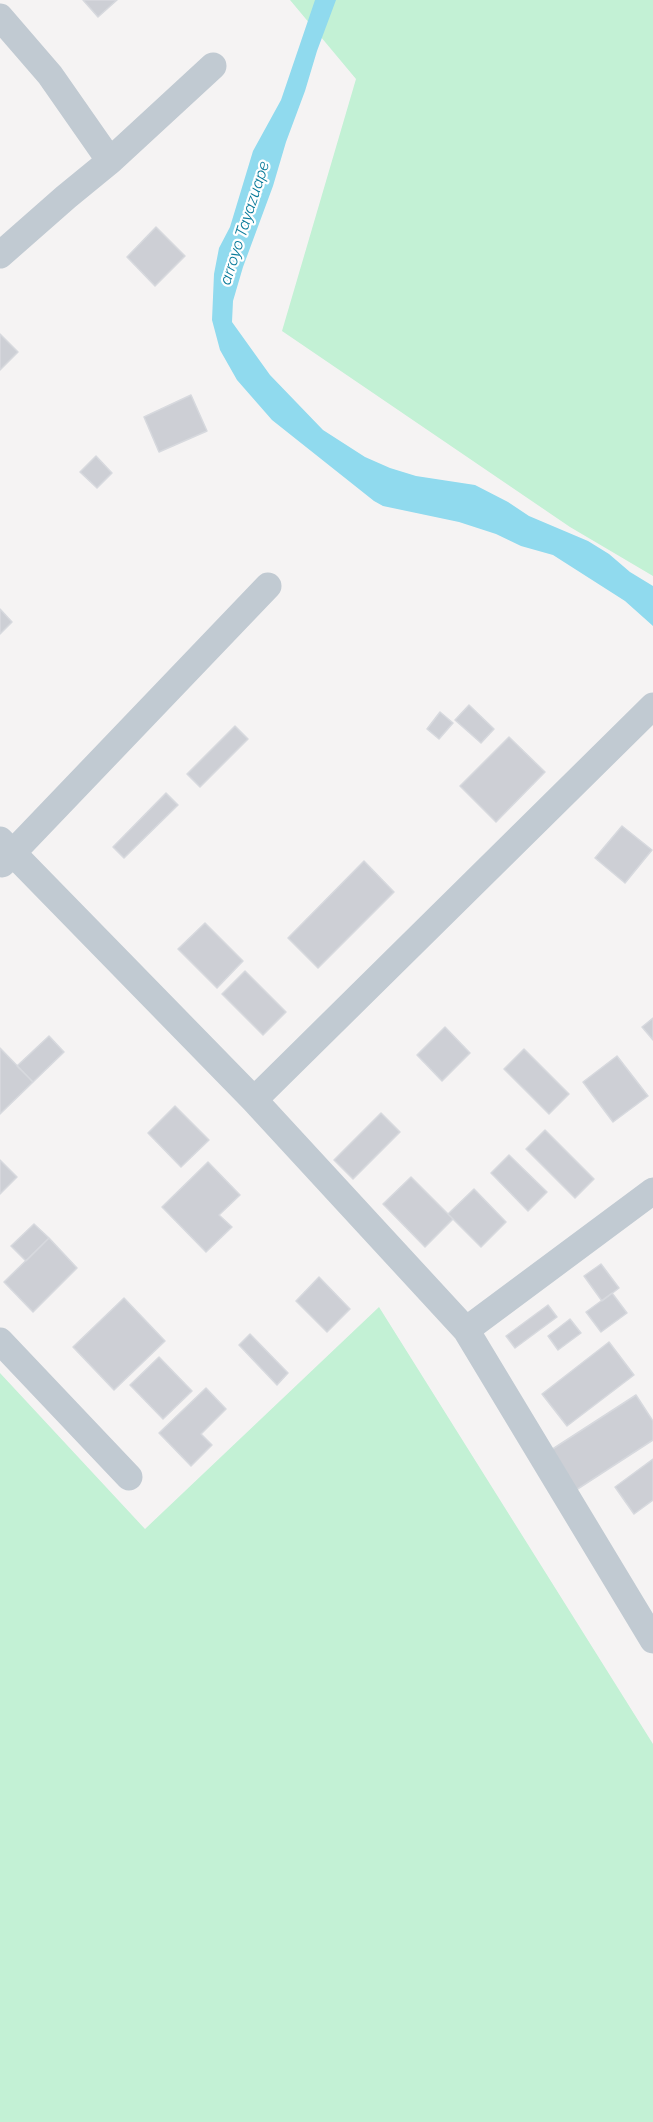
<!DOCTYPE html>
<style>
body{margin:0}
canvas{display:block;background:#f5f3f3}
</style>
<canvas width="653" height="2122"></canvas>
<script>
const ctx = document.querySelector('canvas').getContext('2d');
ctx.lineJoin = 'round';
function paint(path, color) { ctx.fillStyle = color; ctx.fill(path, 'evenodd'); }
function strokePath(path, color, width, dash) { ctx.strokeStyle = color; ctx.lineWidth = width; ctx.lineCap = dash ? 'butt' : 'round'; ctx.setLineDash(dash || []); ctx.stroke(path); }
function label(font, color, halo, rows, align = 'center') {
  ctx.font = font + ' Raleway,sans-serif'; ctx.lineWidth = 4.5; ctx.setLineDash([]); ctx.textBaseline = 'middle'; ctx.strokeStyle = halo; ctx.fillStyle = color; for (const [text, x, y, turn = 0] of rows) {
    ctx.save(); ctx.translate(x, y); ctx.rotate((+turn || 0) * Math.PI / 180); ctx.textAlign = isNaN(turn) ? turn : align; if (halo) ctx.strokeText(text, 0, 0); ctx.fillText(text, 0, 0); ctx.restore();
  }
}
paint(new Path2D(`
 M 290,0 L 653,0 L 653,576 L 570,527 L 282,331 L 356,79 Z
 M 379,1307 L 653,1744 L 653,2122 L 0,2122 L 0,1373 L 145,1529 Z`), '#c3f1d5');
paint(new Path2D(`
 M 315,0 L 336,0 L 317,51 L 305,91 L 286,142 L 273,186 L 243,267 L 233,301 L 232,322 L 270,375 L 323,430 L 365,457 L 390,468 L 416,476 L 475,485 L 508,502 L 529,516 L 588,541 L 609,554 L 630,572 L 653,586 L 653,626 L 625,601 L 553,555 L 521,546 L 496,534 L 459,522 L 383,506 L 374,501 L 272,420 L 237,380 L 220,350 L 212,320 L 214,274 L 219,248 L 230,227 L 253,151 L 281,100 Z`), '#90daee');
const building = new Path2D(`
 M 83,0 L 117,0 L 98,17 Z
 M 156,227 L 185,256 L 155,286 L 127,257 Z
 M 0,334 L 18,352 L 0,370 Z
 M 191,395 L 207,431 L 159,452 L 144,417 Z
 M 96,456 L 112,473 L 97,488 L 80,472 Z
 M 0,609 L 12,622 L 0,634 Z
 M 469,705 L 494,729 L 481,743 L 455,720 Z
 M 440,712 L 453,723 L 439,739 L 427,729 Z
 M 235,726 L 248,739 L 200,787 L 187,774 Z
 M 509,737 L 545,772 L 496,822 L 460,786 Z
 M 166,793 L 178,805 L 124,858 L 113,847 Z
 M 622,826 L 652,850 L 625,883 L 595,858 Z
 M 364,861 L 394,892 L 318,968 L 288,938 Z
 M 205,923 L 243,961 L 217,988 L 178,949 Z
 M 245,971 L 286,1012 L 263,1035 L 222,994 Z
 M 653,1018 L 653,1040 L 642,1027 Z
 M 445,1027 L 470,1053 L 442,1081 L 417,1055 Z
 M 49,1036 L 64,1052 L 33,1082 L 17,1066 Z
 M 0,1048 L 33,1082 L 0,1114 Z
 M 524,1049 L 569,1094 L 549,1114 L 504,1069 Z
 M 617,1056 L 648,1096 L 613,1122 L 583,1082 Z
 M 175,1106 L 209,1140 L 181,1167 L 148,1133 Z
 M 381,1113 L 400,1132 L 353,1179 L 334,1160 Z
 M 545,1130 L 594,1179 L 575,1198 L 526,1149 Z
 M 509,1155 L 547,1192 L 528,1211 L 491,1173 Z
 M 0,1160 L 17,1177 L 0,1194 Z
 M 208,1162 L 240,1195 L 219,1215 L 232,1227 L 206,1252 L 162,1207 Z
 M 411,1177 L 453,1219 L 425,1247 L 383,1204 Z
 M 474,1189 L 506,1222 L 481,1247 L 448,1214 Z
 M 34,1224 L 49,1238 L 26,1261 L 11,1246 Z
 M 49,1238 L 77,1268 L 33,1312 L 4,1282 Z
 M 601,1264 L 619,1288 L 602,1301 L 584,1276 Z
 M 319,1277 L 350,1309 L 327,1332 L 296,1301 Z
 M 612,1293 L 627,1313 L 601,1332 L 586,1312 Z
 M 124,1298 L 165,1341 L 114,1390 L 73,1347 Z
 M 548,1305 L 557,1317 L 515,1348 L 506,1336 Z
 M 570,1319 L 581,1333 L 558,1350 L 548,1336 Z
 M 250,1334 L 288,1373 L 277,1385 L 239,1345 Z
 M 609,1342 L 634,1375 L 567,1426 L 542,1394 Z
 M 159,1357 L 192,1391 L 163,1419 L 130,1385 Z
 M 206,1388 L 226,1409 L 201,1434 L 212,1445 L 191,1466 L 159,1433 Z
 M 636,1395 L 653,1421 L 653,1440 L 576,1490 L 551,1450 Z
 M 653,1459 L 653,1500 L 634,1514 L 615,1487 Z`);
paint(building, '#cdcfd5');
strokePath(building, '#d7d9de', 1.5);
strokePath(new Path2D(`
 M 0,17 L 50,75 L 110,161
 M 0,255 L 66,197 L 110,161 L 213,66
 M 0,840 L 254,1100 L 466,1330 L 653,1640
 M 2,864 L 268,586
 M 254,1100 L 653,706
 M 466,1330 L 653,1191
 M 0,1341 L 129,1477`), '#c1cad2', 27);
label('italic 16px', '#0c7c9b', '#fff', [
 ["arroyo Tayazuape",245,223,-72]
]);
</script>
